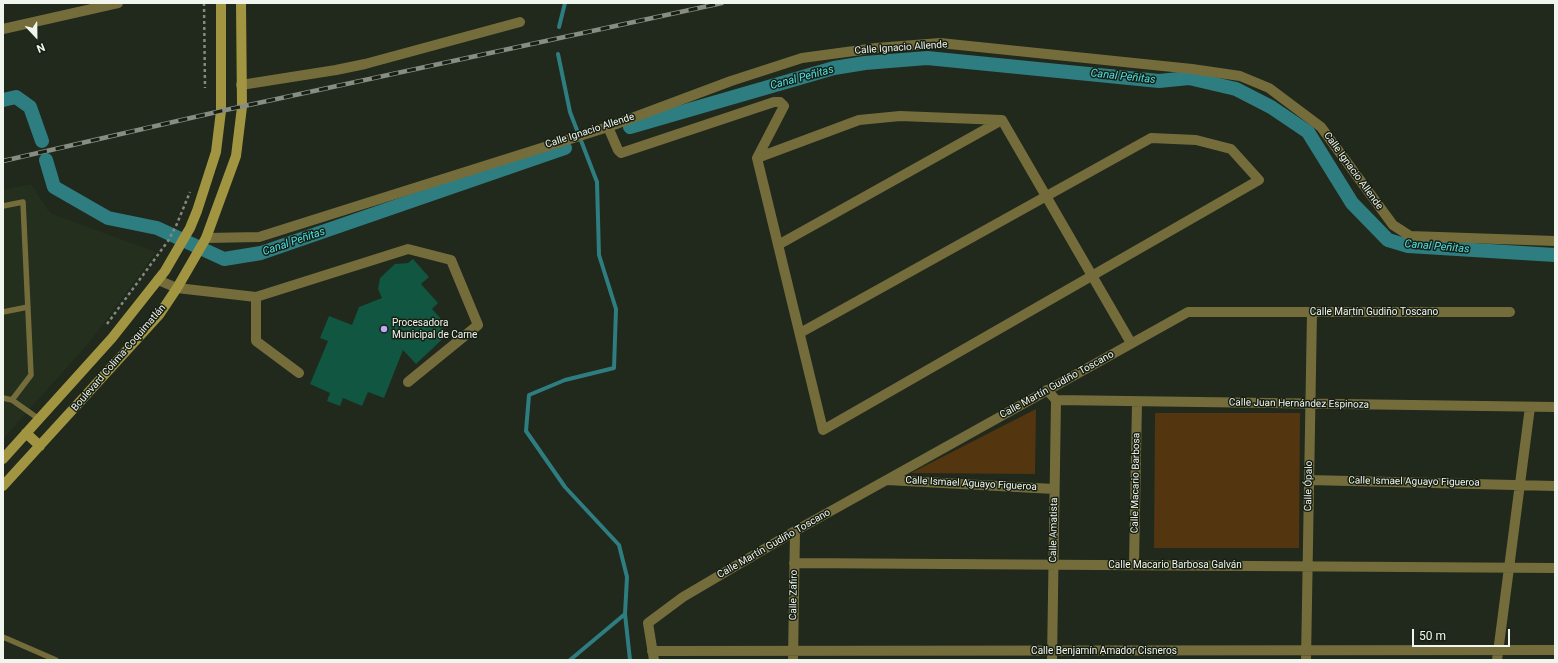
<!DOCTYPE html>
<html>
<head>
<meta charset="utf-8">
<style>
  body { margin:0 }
  #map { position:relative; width:1558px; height:663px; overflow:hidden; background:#21281c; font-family:Roboto,sans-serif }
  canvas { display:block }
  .frame { position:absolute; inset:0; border:4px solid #f0f5ed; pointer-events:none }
  .north { position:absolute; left:16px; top:16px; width:40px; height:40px; -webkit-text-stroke:3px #171f13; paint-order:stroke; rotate:158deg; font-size:11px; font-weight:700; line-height:16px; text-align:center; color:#f0f5ed }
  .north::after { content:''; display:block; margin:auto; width:14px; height:18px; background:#f0f5ed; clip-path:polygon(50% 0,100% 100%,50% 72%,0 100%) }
  .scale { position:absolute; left:1412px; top:629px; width:98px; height:18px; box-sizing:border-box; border:2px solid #f0f5ed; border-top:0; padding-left:5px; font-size:12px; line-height:14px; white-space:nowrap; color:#f0f5ed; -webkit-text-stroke:3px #171f13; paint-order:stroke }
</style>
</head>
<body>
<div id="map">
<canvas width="1558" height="663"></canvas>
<div class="frame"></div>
<div class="north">N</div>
<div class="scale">50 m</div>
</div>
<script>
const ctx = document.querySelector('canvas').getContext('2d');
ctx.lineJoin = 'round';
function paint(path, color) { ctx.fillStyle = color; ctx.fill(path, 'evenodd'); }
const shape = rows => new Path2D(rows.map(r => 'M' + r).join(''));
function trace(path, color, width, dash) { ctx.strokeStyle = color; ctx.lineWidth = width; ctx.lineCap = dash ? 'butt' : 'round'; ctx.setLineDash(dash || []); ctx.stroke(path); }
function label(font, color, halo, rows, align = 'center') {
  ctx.font = font + ' Roboto,sans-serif'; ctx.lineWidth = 3; ctx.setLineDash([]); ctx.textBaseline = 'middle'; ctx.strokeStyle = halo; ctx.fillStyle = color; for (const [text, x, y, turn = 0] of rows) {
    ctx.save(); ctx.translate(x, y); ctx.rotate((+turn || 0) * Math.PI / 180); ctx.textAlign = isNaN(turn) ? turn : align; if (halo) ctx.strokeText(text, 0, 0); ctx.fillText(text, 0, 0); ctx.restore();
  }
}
paint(shape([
  [31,184,50,213,156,252,89,343,3,439,3,190]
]), '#242f1d');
paint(shape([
  [1036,409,1035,474,911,473],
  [1155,413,1300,413,1299,548,1154,548]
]), '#533510');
trace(shape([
  [559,27,565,3],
  [558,54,570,112,597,182,599,255,616,309,614,368,565,380,529,395,526,431,565,487,619,545,627,577,625,614,630,660],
  [570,660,625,614]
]), '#2e7d81', 4);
trace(shape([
  [3,100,16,97,30,107,42,141],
  [630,127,834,68,865,63,927,58,1159,81,1189,78,1236,89,1271,107,1308,132,1352,203,1388,240,1408,246,1555,255],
  [46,160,54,187,108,218,157,228,224,259,261,253,565,148]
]), '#2e7d81', 14);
paint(shape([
  [413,259,429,277,421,284,438,303,432,309,444,322,440,325,448,334,416,364,403,350,384,398,368,392,362,406,343,398,340,406,327,401,330,393,310,384,328,341,320,338,329,316,352,325,359,307,382,298,378,289,380,278,395,264,408,263]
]), '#105640');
trace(shape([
  [204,3,205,88],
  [107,324,168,241,176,226,190,192]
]), '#848a80', 2.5, [3, 3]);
trace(shape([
  [3,206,23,202,31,375,12,400],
  [3,312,28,307],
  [3,398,12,400,39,419],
  [3,637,56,660]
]), '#746d3b', 5.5);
trace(shape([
  [3,29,118,3],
  [241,85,336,70,365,64,520,22],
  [1002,120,1131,343],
  [608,127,618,150,621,153,774,102,780,102,784,106,757,158,859,120,900,116,1002,120],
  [757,158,823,430,1259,180,1231,149,1196,140,1151,138,800,333],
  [206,238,259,237,608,127,731,81,802,58,876,48,940,43,1192,69,1240,76,1269,88,1321,127,1393,225,1410,236,1555,241],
  [778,245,1002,120],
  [158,280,177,288,256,297,408,249,451,260,478,325,408,382],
  [256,297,256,341,299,373],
  [1047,390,1056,400,1555,407],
  [887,480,1054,489],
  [1309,480,1555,486],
  [794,563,1555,568],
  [1134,565,1137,402],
  [652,651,1555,650],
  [654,660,648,623,683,597,795,531,1188,312,1510,312],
  [793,660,795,531],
  [1052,660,1056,400],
  [1306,660,1312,312],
  [1497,660,1530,407]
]), '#746d3b', 10);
trace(shape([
  [26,433,40,446],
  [3,459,112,338,165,271,190,228,197,211,216,152,221,111,221,3],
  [3,486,159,315,177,288,206,238,236,156,242,107,241,3]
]), '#a19541', 10);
const rail = shape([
  [3,161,221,111,722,3]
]);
trace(rail, '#878d83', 4.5);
trace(rail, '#171f13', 3, [9]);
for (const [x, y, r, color] of [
  [384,329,4,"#bfa8f4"]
]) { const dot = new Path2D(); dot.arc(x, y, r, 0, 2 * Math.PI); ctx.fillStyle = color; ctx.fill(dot); trace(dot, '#171f13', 1.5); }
label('10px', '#f0f5ed', '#171f13', [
  ["Calle Ignacio Allende",901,48,-4],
  ["Calle Ignacio Allende",590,131,-18],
  ["Calle Ignacio Allende",1353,171,54],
  ["Calle Martín Gudiño Toscano",1374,312],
  ["Boulevard Colima-Coquimatlán",119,358,-49],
  ["Calle Martín Gudiño Toscano",1057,385,-29],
  ["Calle Juan Hernández Espinoza",1299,404,1],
  ["Calle Ismael Aguayo Figueroa",1414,482,1],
  ["Calle Macario Barbosa",1136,483,-89],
  ["Calle Ismael Aguayo Figueroa",971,484,3],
  ["Calle Ópalo",1309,486,-89],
  ["Calle Amatista",1054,530,-89],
  ["Calle Martín Gudiño Toscano",774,544,-30],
  ["Calle Macario Barbosa Galván",1175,565],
  ["Calle Zafiro",794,595,-89],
  ["Calle Benjamín Amador Cisneros",1104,651]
]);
label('10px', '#f0f5ed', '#171f13', [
  ["Procesadora",392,323],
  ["Municipal de Carne",392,335]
], 'left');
label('italic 11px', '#4be3eb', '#171f13', [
  ["Canal Peñitas",1123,77,6],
  ["Canal Peñitas",802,78,-15],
  ["Canal Peñitas",294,242,-19],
  ["Canal Peñitas",1437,247,5]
]);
</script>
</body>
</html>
